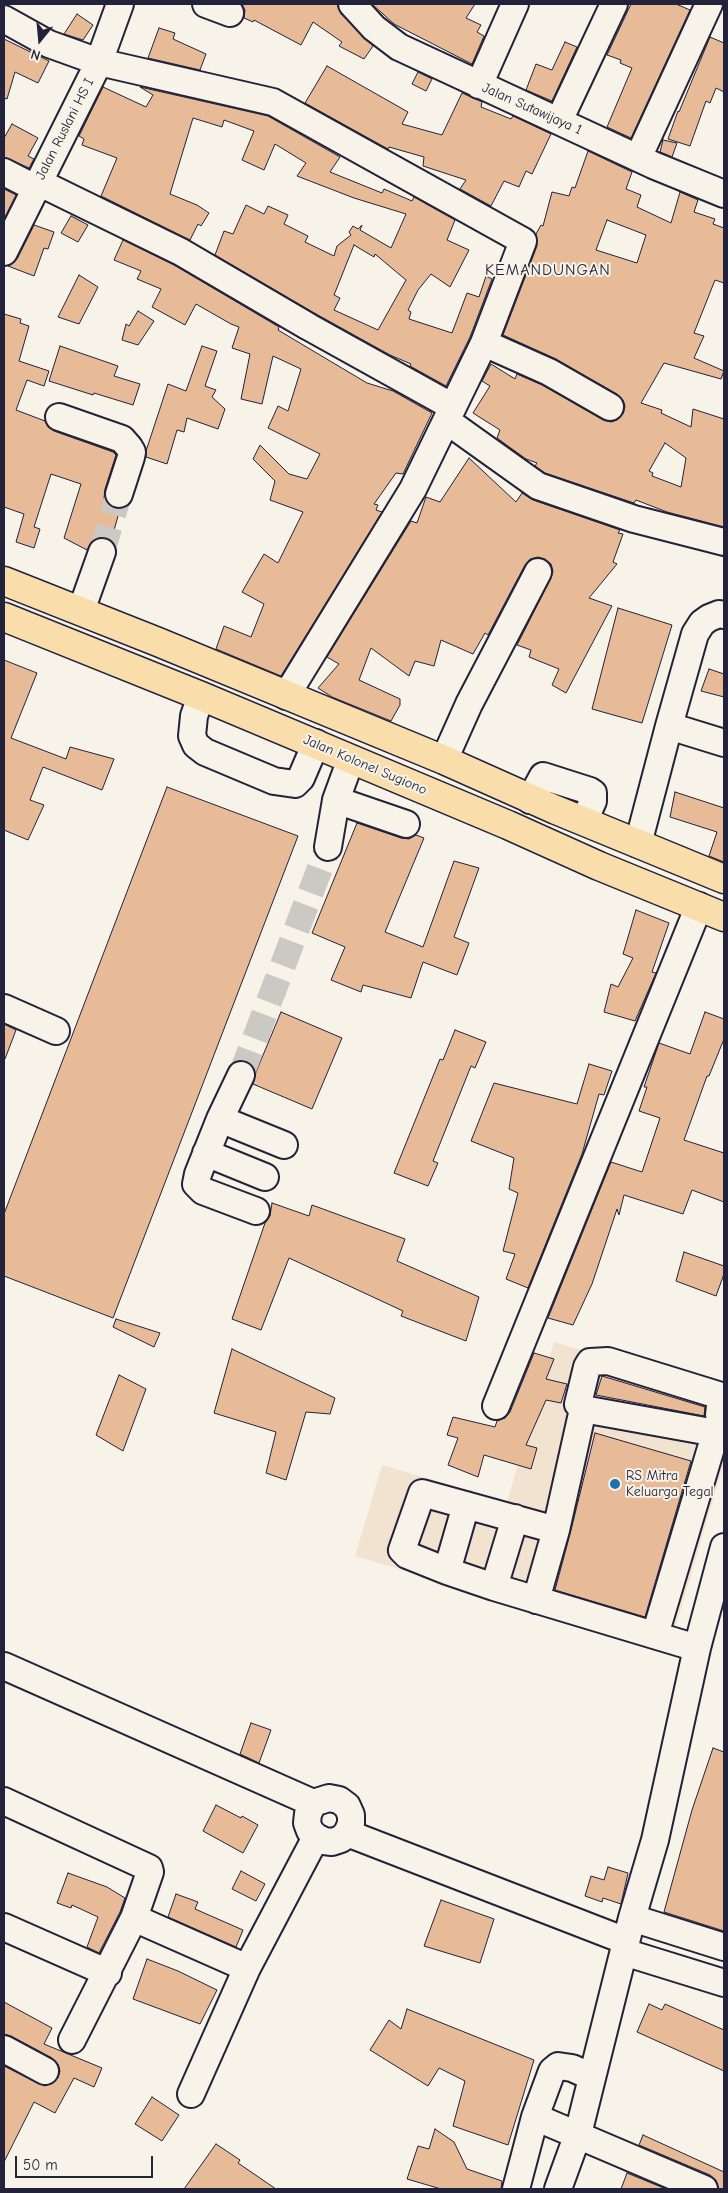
<!DOCTYPE html>
<html>
<head>
<meta charset="utf-8">
<style>
  body { margin:0 }
  #map { position:relative; width:728px; height:2193px; overflow:hidden; background:#f7f3e8; font-family:"Comic Neue",sans-serif }
  canvas { display:block }
  .frame { position:absolute; inset:0; border:5px solid #22223b; pointer-events:none }
  .north { position:absolute; left:15px; top:15px; width:50px; height:50px; -webkit-text-stroke:4px #f7f3e8; paint-order:stroke; rotate:197deg; font-size:14px; font-weight:700; line-height:20px; text-align:center; color:#22223b }
  .north::after { content:''; display:block; margin:auto; width:18px; height:22px; background:#22223b; clip-path:polygon(50% 0,100% 100%,50% 72%,0 100%) }
  .scale { position:absolute; left:15px; top:2156px; width:138px; height:22px; box-sizing:border-box; border:2px solid #22223b; border-top:0; padding-left:6px; font-size:15px; line-height:18px; white-space:nowrap; color:#22223b; -webkit-text-stroke:4px #f7f3e8; paint-order:stroke }
</style>
</head>
<body>
<div id="map">
<canvas width="728" height="2193"></canvas>
<div class="frame"></div>
<div class="north">N</div>
<div class="scale">50 m</div>
</div>
<script>
const ctx = document.querySelector('canvas').getContext('2d');
ctx.lineJoin = 'round';
function paint(path, color) { ctx.fillStyle = color; ctx.fill(path, 'evenodd'); }
const shape = rows => new Path2D(rows.map(r => 'M' + r).join(''));
function trace(path, color, width, dash) { ctx.strokeStyle = color; ctx.lineWidth = width; ctx.lineCap = dash ? 'butt' : 'round'; ctx.setLineDash(dash || []); ctx.stroke(path); }
function label(font, color, halo, rows, align = 'center') {
  ctx.font = font + ' "Comic Neue",sans-serif'; ctx.lineWidth = 4; ctx.setLineDash([]); ctx.textBaseline = 'middle'; ctx.strokeStyle = halo; ctx.fillStyle = color; for (const [text, x, y, turn = 0] of rows) {
    ctx.save(); ctx.translate(x, y); ctx.rotate((+turn || 0) * Math.PI / 180); ctx.textAlign = isNaN(turn) ? turn : align; if (halo) ctx.strokeText(text, 0, 0); ctx.fillText(text, 0, 0); ctx.restore();
  }
}
paint(shape([
  [554,1342,724,1392,724,1463,669,1649,355,1556,382,1465,507,1502]
]), '#f2e2d0');
const building = shape([
  [242,4,337,4,341,14,373,46,364,59,339,46,342,42,313,22,301,45,254,20,253,22,244,18,245,10,242,4],
  [372,4,475,4,466,18,481,25,477,32,484,36,472,64,394,24,372,4],
  [631,4,676,4,690,10,631,138,607,127,632,68,620,63,621,60,607,55,631,4],
  [77,14,93,25,83,40,64,34,77,14],
  [159,28,175,33,173,39,206,54,200,70,148,58,159,28],
  [710,37,724,43,724,92,716,88,710,103,706,101,690,146,668,139,678,111,679,112,710,37],
  [4,39,49,61,38,83,15,72,7,99,4,98,4,39],
  [565,42,577,47,552,101,526,90,536,64,552,70,565,42],
  [327,66,408,112,402,124,442,135,462,93,482,102,481,107,511,119,513,116,551,134,532,174,526,171,519,187,504,181,491,206,460,189,466,180,423,166,424,157,389,147,388,149,305,103,327,66],
  [418,72,432,79,426,91,412,84,418,72],
  [103,87,146,107,153,95,140,87,268,116,340,157,330,172,382,193,384,189,412,201,414,197,455,220,447,240,469,250,450,287,431,274,418,290,408,310,411,312,409,319,452,333,467,293,479,297,486,276,492,279,470,337,446,386,410,366,411,364,390,355,316,314,215,255,224,231,233,234,246,205,264,214,268,206,288,215,284,224,308,236,305,242,334,256,337,246,351,235,349,232,353,226,358,229,362,225,360,230,391,248,406,214,354,198,297,176,306,163,275,144,264,170,242,160,254,131,224,120,222,127,193,118,170,194,197,205,209,213,201,226,198,224,190,240,101,196,117,158,82,145,84,139,79,136,103,87],
  [354,245,374,257,375,254,406,280,378,330,334,310,340,298,334,295,354,245],
  [12,124,38,138,28,156,34,159,29,168,4,157,4,138,12,124],
  [663,140,677,143,672,157,660,152,663,140],
  [588,151,632,172,626,189,641,195,637,207,671,223,680,192,698,200,694,212,715,219,713,224,724,228,724,283,715,280,694,333,704,336,694,358,724,371,721,379,664,363,641,403,662,410,661,413,691,427,693,409,724,419,724,527,667,512,636,500,634,503,545,473,535,466,537,463,526,459,497,438,500,430,473,413,490,386,482,381,491,364,515,379,517,374,542,385,603,420,611,422,617,420,623,414,625,406,623,400,617,394,556,359,503,335,537,246,536,234,541,225,543,226,552,192,569,196,572,187,575,188,588,151],
  [607,220,646,235,637,263,596,250,607,220],
  [665,443,686,458,681,487,652,476,653,473,649,471,665,443],
  [4,189,16,195,4,219,4,189],
  [71,216,88,225,78,242,61,233,71,216],
  [34,225,54,232,48,249,44,248,34,276,8,266,17,259,34,225],
  [123,240,174,265,279,327,278,330,367,383,393,391,432,413,403,474,396,473,374,504,378,505,376,510,382,512,281,676,216,649,224,626,251,637,264,604,242,592,264,554,278,563,303,512,270,500,275,481,253,459,260,445,289,474,307,479,320,454,268,428,278,406,288,411,301,369,273,356,262,404,241,399,250,354,232,348,239,327,231,324,196,304,185,325,152,307,161,289,137,279,141,271,114,260,123,240],
  [79,275,98,287,79,324,58,317,79,275],
  [138,311,154,321,138,345,122,340,126,324,129,326,138,311],
  [4,314,21,319,20,323,29,326,19,361,49,371,44,386,27,380,16,410,45,421,48,427,54,431,113,452,116,455,105,489,104,498,108,504,114,508,120,509,111,541,107,538,99,537,92,541,87,550,64,538,81,484,51,474,34,527,40,529,34,548,16,542,24,514,4,507,4,314],
  [60,346,118,366,114,376,140,384,133,405,94,393,93,395,49,381,60,346],
  [202,346,217,351,205,386,216,390,212,397,225,409,218,429,187,418,184,432,177,430,167,464,146,457,146,451,168,384,186,391,202,346],
  [469,458,516,502,522,493,533,500,620,530,618,533,623,534,613,562,617,564,589,598,612,606,566,693,552,685,559,669,529,657,531,650,517,645,551,578,553,571,551,564,545,559,538,557,530,559,525,565,488,635,485,633,473,654,441,640,434,666,415,661,409,676,371,648,359,680,400,699,400,705,391,721,332,697,318,688,339,664,327,657,411,521,417,523,426,497,440,502,469,458],
  [618,608,672,625,642,723,592,709,618,608],
  [4,660,37,673,11,738,66,759,70,747,114,759,102,790,43,767,30,800,44,805,28,840,4,830,4,660],
  [709,669,724,674,724,697,701,691,709,669],
  [167,787,298,836,113,1318,4,1276,4,1214,167,787],
  [675,792,724,808,724,862,709,856,717,832,670,817,675,792],
  [357,823,401,838,409,839,416,835,424,838,385,932,423,947,454,861,479,868,454,937,469,943,457,975,423,962,411,998,363,985,361,992,331,980,345,947,312,933,357,823],
  [636,910,669,923,652,972,656,973,635,1021,604,1012,611,984,618,987,633,958,623,954,636,910],
  [281,1012,342,1038,312,1109,253,1084,256,1072,281,1012],
  [705,1012,724,1019,724,1039,709,1076,707,1076,684,1140,724,1153,724,1202,692,1190,683,1214,624,1195,619,1215,617,1209,592,1284,573,1325,548,1318,611,1162,642,1172,660,1118,639,1111,647,1087,644,1087,659,1043,690,1054,705,1012],
  [4,1024,16,1030,5,1059,4,1059,4,1024],
  [455,1030,486,1042,475,1068,471,1066,433,1161,438,1163,428,1186,394,1173,440,1059,443,1060,455,1030],
  [589,1064,612,1071,604,1095,599,1094,582,1154,528,1288,506,1279,515,1254,503,1251,518,1193,509,1189,514,1158,471,1141,494,1083,577,1104,589,1064],
  [272,1203,309,1216,312,1205,405,1239,397,1261,479,1297,466,1341,401,1316,403,1311,289,1258,261,1330,232,1319,265,1223,270,1216,272,1203],
  [684,1252,724,1266,724,1274,716,1296,676,1281,684,1252],
  [116,1319,160,1333,154,1347,113,1327,116,1319],
  [232,1349,335,1398,330,1414,306,1412,286,1480,266,1473,276,1432,214,1413,232,1349],
  [534,1353,554,1359,546,1379,567,1384,561,1403,546,1400,526,1445,537,1448,531,1469,484,1455,478,1477,448,1465,458,1438,447,1435,453,1417,495,1427,497,1421,505,1418,510,1412,534,1353],
  [119,1375,146,1389,123,1451,96,1435,119,1375],
  [602,1376,705,1407,704,1416,596,1395,602,1376],
  [595,1433,691,1461,645,1617,555,1590,570,1534,595,1433],
  [251,1723,271,1730,259,1763,240,1754,251,1723],
  [713,1748,724,1752,724,1931,664,1912,692,1810,713,1748],
  [216,1805,241,1818,242,1816,258,1825,243,1853,203,1831,216,1805],
  [608,1867,628,1873,621,1904,603,1898,602,1902,585,1896,591,1876,604,1880,608,1867],
  [241,1871,265,1884,256,1901,232,1889,241,1871],
  [68,1873,107,1887,125,1898,120,1912,99,1953,87,1947,98,1917,72,1905,71,1908,57,1903,68,1873],
  [176,1894,198,1902,195,1909,243,1930,236,1947,168,1917,176,1894],
  [441,1900,494,1919,480,1963,424,1946,441,1900],
  [147,1959,178,1971,217,1990,200,2024,133,1999,147,1959],
  [4,2002,52,2028,44,2044,102,2068,94,2087,74,2078,55,2113,34,2102,4,2162,4,2066,45,2086,53,2083,58,2078,60,2071,58,2064,52,2058,11,2036,4,2034,4,2002],
  [649,2004,662,2010,665,2004,724,2030,724,2071,637,2032,649,2004],
  [407,2009,534,2060,508,2145,453,2126,465,2081,439,2068,428,2086,370,2050,389,2020,401,2029,407,2009],
  [152,2097,179,2115,162,2141,135,2124,152,2097],
  [435,2129,454,2142,467,2169,502,2181,501,2189,441,2189,407,2179,418,2146,429,2149,435,2129],
  [643,2135,724,2172,724,2189,719,2189,716,2180,710,2175,639,2145,643,2135],
  [216,2144,240,2160,238,2163,276,2189,184,2189,216,2144],
  [627,2173,666,2189,621,2189,627,2173]
]);
paint(building, '#e7bb97');
trace(building, '#22223b', 1);
trace(shape([
  [102,552,119,494],
  [241,1075,328,847]
]), '#ccc9c5', 26, [26, 13]);
const minor = shape([
  [206,4,230,13],
  [352,4,374,28,399,47,653,165,724,194],
  [4,19,49,44,99,62,273,102,523,241,484,343,413,489,286,696],
  [479,85,515,4],
  [565,108,614,4],
  [644,145,709,4],
  [4,172,35,188],
  [38,182,181,252,309,327,453,407],
  [4,252,99,62,120,4],
  [484,343,549,372,610,407],
  [59,417,122,439,129,447,132,452,131,457,119,494],
  [447,421,538,486,634,519,724,542],
  [81,611,102,552],
  [201,696,194,716,192,736,196,745,205,752,274,781,295,784,301,778,316,743],
  [669,726,724,743],
  [444,760,469,704,538,572],
  [336,800,406,824],
  [530,800,543,776,590,791,593,793,593,801,584,821],
  [638,844,669,726,695,634,702,623,709,618,719,614,724,615],
  [328,847,336,800,351,759],
  [4,1008,56,1031],
  [241,1075,220,1119,198,1174,196,1184,203,1191,256,1211],
  [220,1119,284,1145],
  [206,1153,265,1177],
  [496,1406,699,906],
  [583,1409,716,1433],
  [556,1530,422,1493,402,1550,407,1555,447,1571,494,1587,697,1648],
  [447,1571,466,1505],
  [494,1587,515,1518],
  [536,1600,556,1530,583,1409,578,1404,587,1367,590,1362,608,1361,718,1395,721,1397,719,1415,724,1421],
  [655,1635,720,1418],
  [4,1666,313,1803],
  [329,1798,339,1800,347,1806,351,1815,351,1824,347,1833,341,1839,332,1842,324,1841,316,1837,310,1831,307,1823,308,1814,313,1803,329,1798],
  [4,1801,149,1868,150,1872,134,1918,72,2040],
  [347,1833,626,1941],
  [134,1918,247,1968],
  [632,1918,724,1947],
  [4,1927,108,1973],
  [624,1952,724,1983],
  [4,2049,45,2071],
  [191,2094,247,1968,316,1837],
  [535,2117,704,2189],
  [516,2189,535,2117,552,2071,558,2066,572,2068,592,2077],
  [558,2189,578,2134,632,1918,655,1840,697,1648,724,1547]
]);
const highway = shape([
  [4,581,158,642,444,760,556,810,724,879],
  [4,617,201,696,508,825,599,866,724,917]
]);
trace(minor, '#22223b', 30);
trace(highway, '#22223b', 31);
trace(minor, '#f7f3e8', 26);
trace(highway, '#f9deab', 28);
for (const [x, y, r, color] of [
  [615,1484,6,"#1f6fb2"]
]) { const dot = new Path2D(); dot.arc(x, y, r, 0, 2 * Math.PI); ctx.fillStyle = color; ctx.fill(dot); trace(dot, '#f7f3e8', 2); }
label('14px', '#22223b', '#f7f3e8', [
  ["Jalan Sutawijaya 1",532,109,24],
  ["Jalan Ruslani HS I",65,129,-63],
  ["Jalan Kolonel Sugiono",365,765,23]
]);
label('14px', '#22223b', '#f7f3e8', [
  ["RS Mitra",626,1476],
  ["Keluarga Tegal",626,1492]
], 'left');
ctx.letterSpacing = '1px';
label('16px', '#22223b', '#f7f3e8', [
  ["KEMANDUNGAN",548,270]
]);
ctx.letterSpacing = '0px';
</script>
</body>
</html>
